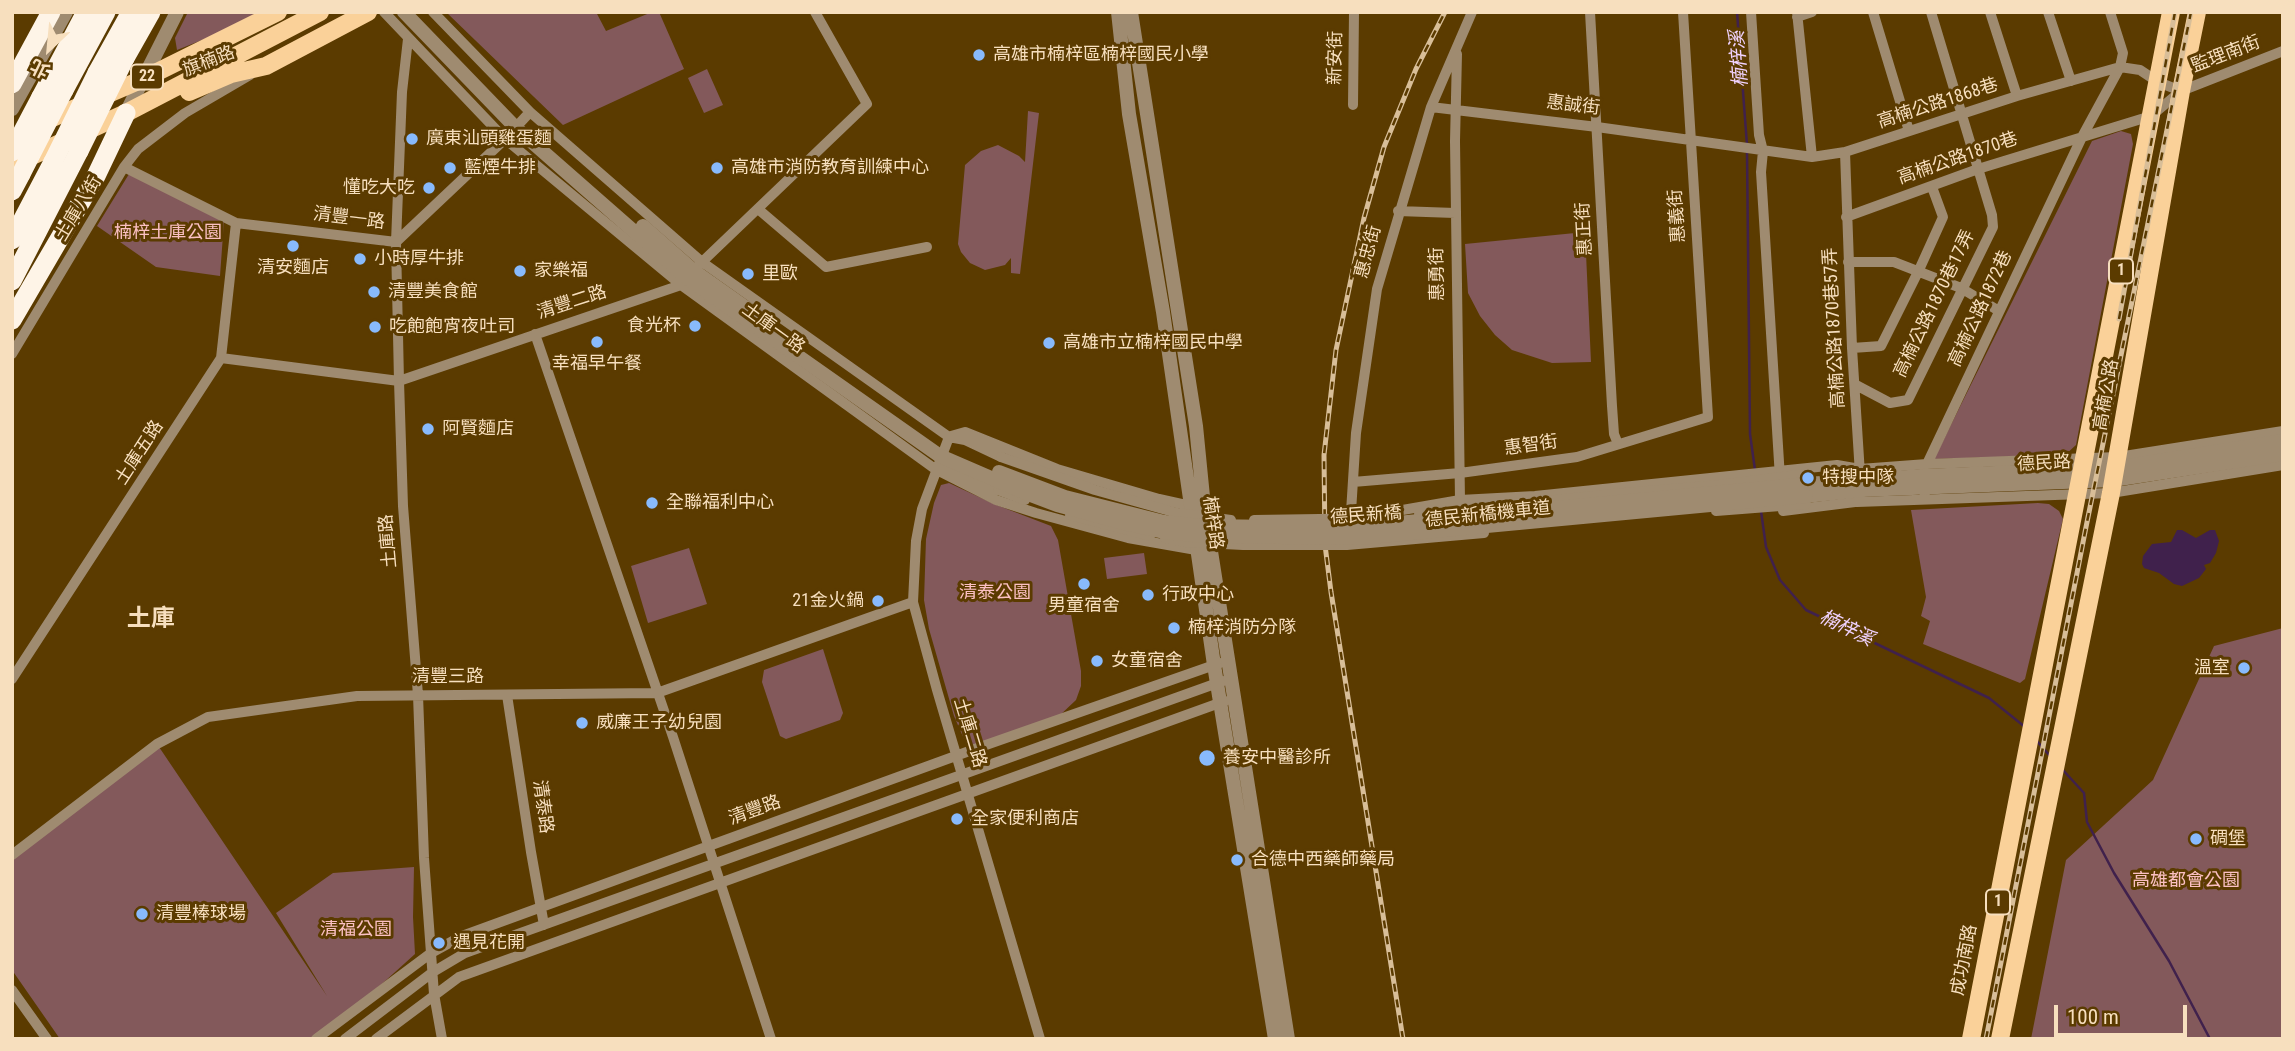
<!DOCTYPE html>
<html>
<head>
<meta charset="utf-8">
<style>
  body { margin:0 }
  #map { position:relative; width:2295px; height:1051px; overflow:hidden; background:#5b3b00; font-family:"Roboto Condensed","Noto Sans TC",sans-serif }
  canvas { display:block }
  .frame { position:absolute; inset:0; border:14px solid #f7dfbe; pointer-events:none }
  .north { position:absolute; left:14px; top:14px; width:70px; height:70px; -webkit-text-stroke:5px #5b3b00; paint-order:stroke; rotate:206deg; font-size:19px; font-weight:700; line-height:28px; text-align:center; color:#f7dfbe }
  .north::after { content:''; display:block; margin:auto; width:24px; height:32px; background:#f7dfbe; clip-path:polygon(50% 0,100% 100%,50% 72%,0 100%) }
  .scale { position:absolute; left:2054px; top:1005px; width:133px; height:32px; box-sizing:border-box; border:4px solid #f7dfbe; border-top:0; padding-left:9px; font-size:21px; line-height:24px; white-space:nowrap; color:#f7dfbe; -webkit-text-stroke:5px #5b3b00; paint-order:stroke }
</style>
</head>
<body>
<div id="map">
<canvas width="2295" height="1051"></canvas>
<div class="frame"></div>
<div class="north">北</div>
<div class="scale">100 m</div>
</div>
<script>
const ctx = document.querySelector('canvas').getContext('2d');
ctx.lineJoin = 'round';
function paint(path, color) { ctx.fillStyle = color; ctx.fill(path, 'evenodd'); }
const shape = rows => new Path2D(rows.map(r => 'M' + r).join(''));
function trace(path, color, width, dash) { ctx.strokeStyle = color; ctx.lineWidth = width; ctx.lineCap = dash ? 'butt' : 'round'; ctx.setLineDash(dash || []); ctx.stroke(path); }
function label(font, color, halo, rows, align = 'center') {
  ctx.font = font + ' "Roboto Condensed","Noto Sans TC",sans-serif'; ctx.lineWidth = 6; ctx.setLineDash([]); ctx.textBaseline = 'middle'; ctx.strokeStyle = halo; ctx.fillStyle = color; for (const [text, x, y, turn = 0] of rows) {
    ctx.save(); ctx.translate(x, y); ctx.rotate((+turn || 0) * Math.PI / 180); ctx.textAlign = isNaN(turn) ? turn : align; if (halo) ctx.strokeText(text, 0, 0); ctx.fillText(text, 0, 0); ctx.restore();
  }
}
paint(shape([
  [188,12,252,12,255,19,177,50,175,38],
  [446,12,596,12,606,31,652,12,659,12,684,69,563,125],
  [707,69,723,105,704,113,688,78],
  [1028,111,1039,113,1020,274,1011,273,1011,258,1005,265,985,270,970,263,961,252,958,244,965,165,981,151,998,145,1019,156,1025,162],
  [2121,131,2131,134,2133,144,2076,445,2065,455,1934,459,2092,141],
  [129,174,224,221,220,276,156,267,97,226],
  [1585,232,1591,362,1552,363,1512,350,1495,335,1480,316,1468,293,1465,244],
  [949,483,994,504,1051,526,1058,540,1081,671,1081,686,1076,700,1058,717,974,746,964,739,954,716,929,629,924,600,926,539,934,503,941,485],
  [2038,503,2049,504,2059,511,2063,519,2025,679,2020,683,1923,644,1930,621,1921,616,1926,597,1911,510],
  [689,548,707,604,648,623,631,566],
  [1144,553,1147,574,1107,579,1104,558],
  [2283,628,2283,1039,2031,1039,2066,860,2153,780,2214,646],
  [823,649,843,713,840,720,786,739,780,736,762,682,764,670],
  [157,744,327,996,276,913,333,873,414,867,413,917,415,954,342,1020,315,1039,60,1039,12,970,12,858]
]), '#83595b');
paint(shape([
  [2177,530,2182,530,2196,538,2210,530,2215,530,2219,541,2216,553,2210,563,2204,565,2206,569,2199,578,2182,586,2174,584,2159,573,2144,568,2142,564,2143,556,2152,544,2171,542]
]), '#40214c');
trace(shape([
  [1737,12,1747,145],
  [1747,152,1750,434,1755,470],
  [1761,511,1766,547,1780,580,1806,610,1989,698,2025,727],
  [2036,740,2050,756],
  [2062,769,2084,793,2087,822,2114,873,2169,961,2210,1039]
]), '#40214c', 2.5);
trace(shape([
  [384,12,505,139,681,285,935,469,996,500,1036,513,1128,538,1202,551],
  [433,12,530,112,702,262,949,437,965,440,1001,457],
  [1472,12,1431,107,1377,289,1356,433,1351,512,1391,512,1460,500,1535,496,1837,465,1860,469,1927,464,2118,457,2283,431],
  [1590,12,1612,406,1614,434,1618,444],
  [1751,12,1759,135,1763,151,1761,172,1780,478],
  [1797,12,1812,157],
  [1873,12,1909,131],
  [1990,12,2017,96],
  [2048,12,2071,81],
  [1797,17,1812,12],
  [408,39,402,92,396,242,399,381,403,506,418,695,424,858,434,994,442,1039],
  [1457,54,1455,141,1460,500],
  [1353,105,1354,12],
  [1431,107,1597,127,1812,157,1845,152,2017,96,2120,67,2140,70,2158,82,2181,91],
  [1845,152,1852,348,1860,474],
  [124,167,236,223,396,242,505,139,530,112],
  [758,209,826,267,927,247],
  [1398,211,1455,213],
  [1846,217,1978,169,2151,116,2181,91,2283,51],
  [1848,262,1894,262,1961,288,1999,311],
  [535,334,673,737,771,1039],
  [1852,348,1881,346,1919,270,1943,217,1932,187],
  [12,354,124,167,138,149,185,113,250,75],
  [221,358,399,381,681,285,702,262,867,104,815,12],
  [1856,385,1890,403,1908,400,1993,227,1992,215,1931,12],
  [951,436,965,432,1057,469,1159,499,1195,507],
  [949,437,922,509,916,541,913,602,937,690,1040,1039],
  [935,469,943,466,956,470,998,490],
  [1353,482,1460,473,1577,457,1708,417,1683,12],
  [1782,497,1783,511,1863,501],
  [1925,499,1923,476,1927,464,2082,137,2120,67,2123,53,2110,12],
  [1857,502,2111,493,2283,465],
  [12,679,221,358,236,223],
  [507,695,531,852,544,925],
  [12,855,157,744,208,717,357,696,657,693,913,602],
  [12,990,47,1039],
  [316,1039,431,953,462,936,983,746,1220,663],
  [345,1039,433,972,465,953,1223,681],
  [376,1039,459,977,1225,701]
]), '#9f8b70', 10);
trace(shape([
  [404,12,516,128,687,278,940,456],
  [1118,12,1129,114,1163,312,1214,665,1275,1039],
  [1131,12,1196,426,1204,507,1288,1039],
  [12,109,66,12],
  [126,113,177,12],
  [643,226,694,271,762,319],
  [1807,484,1923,476,2115,468,2283,441],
  [1806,496,1862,490,2113,480,2283,454]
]), '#9f8b70', 14);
trace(shape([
  [189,92,231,74,266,66,368,12],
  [43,122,143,79,278,12],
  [12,165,126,113,320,12],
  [1971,1039,2171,12],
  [2000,1039,2111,493,2181,91,2197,12]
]), '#fad199', 18);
trace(shape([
  [125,58,151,12],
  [97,73,131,12],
  [12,84,51,12],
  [64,90,106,12],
  [41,97,86,12],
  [12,191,21,174],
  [12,240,53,162],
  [12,281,79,151],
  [12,320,96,176,126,113]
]), '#fef4e7', 19);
const rail = shape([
  [2119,319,2175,12],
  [1403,1039,1331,592,1325,545,1324,455,1336,350,1364,218,1384,147,1416,69,1445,12],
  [1986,1039,2086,527,2191,12]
]);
trace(rail, '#d8be98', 5);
trace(rail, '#5b3b00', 2.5, [8]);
trace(shape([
  [1001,457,1095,490,1177,513,1231,520],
  [998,490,1025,500],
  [1716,511,1806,504],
  [1419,514,1613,494,1719,485,1806,474],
  [1070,515,1150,536],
  [1254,520,1385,518],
  [1165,538,1185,542,1243,545,1347,545,1484,533]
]), '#9f8b70', 10);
trace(shape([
  [940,456,1028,494,1057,505,1127,524,1164,532,1203,536,1359,538,1806,496],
  [999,472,1065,497,1164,522,1202,526,1279,527,1366,526,1807,484]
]), '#9f8b70', 14);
trace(shape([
  [79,151,125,58],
  [12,152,41,97],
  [53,162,97,73],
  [21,174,64,90]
]), '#fef4e7', 19);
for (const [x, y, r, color] of [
  [979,55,7,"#88bafc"],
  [412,139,7,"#88bafc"],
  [450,168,7,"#88bafc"],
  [717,168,7,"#88bafc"],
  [429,188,7,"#88bafc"],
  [293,246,7,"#88bafc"],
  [360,259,7,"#88bafc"],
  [520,271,7,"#88bafc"],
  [748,274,7,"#88bafc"],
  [374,292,7,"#88bafc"],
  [695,326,7,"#88bafc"],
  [375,327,7,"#88bafc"],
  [597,342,7,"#88bafc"],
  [1049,343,7,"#88bafc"],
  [428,429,7,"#88bafc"],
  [1808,478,7,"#88bafc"],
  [652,503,7,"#88bafc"],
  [1084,584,7,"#88bafc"],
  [1148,595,7,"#88bafc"],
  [878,601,7,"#88bafc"],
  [1174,628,7,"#88bafc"],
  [1097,661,7,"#88bafc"],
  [2244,668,7,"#88bafc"],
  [582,723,7,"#88bafc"],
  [1207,758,9,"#88bafc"],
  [957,819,7,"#88bafc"],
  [2196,839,7,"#88bafc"],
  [1237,860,7,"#88bafc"],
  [142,914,7,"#88bafc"],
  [439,943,7,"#88bafc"]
]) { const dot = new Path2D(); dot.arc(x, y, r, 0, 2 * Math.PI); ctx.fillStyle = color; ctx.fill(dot); trace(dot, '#5b3b00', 2.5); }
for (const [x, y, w] of [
  [147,77,32],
  [2121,271,24],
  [1998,902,24]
]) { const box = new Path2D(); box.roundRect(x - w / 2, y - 12.5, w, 25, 5); ctx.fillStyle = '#5b3b00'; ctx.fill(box); trace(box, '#f7dfbe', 2); }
label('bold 16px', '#f7dfbe', null, [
  ["22",147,77],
  ["1",2121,271],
  ["1",1998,902]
]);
label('18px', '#f7dfbe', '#5b3b00', [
  ["高雄市楠梓區楠梓國民小學",993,55],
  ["廣東汕頭雞蛋麵",426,139],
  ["藍煙牛排",464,168],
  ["高雄市消防教育訓練中心",731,168],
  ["懂吃大吃",415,188,"right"],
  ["小時厚牛排",374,259],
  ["清安麵店",293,268,"center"],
  ["家樂福",534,271],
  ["里歐",762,274],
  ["清豐美食館",388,292],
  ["食光杯",681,326,"right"],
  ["吃飽飽宵夜吐司",389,327],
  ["高雄市立楠梓國民中學",1063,343],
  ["幸福早午餐",597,364,"center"],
  ["阿賢麵店",442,429],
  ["特搜中隊",1822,478],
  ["全聯福利中心",666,503],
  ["行政中心",1162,595],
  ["21金火鍋",864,601,"right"],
  ["男童宿舍",1084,606,"center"],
  ["楠梓消防分隊",1188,628],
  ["女童宿舍",1111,661],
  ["溫室",2230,668,"right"],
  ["威廉王子幼兒園",596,723],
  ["養安中醫診所",1223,758],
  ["全家便利商店",971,819],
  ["碉堡",2210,839],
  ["合德中西藥師藥局",1251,860],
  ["清豐棒球場",156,914],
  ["遇見花開",453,943]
], 'left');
label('18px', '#f7dfbe', '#5b3b00', [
  ["監理南街",2226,55,-21],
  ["新安街",1336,58,-89],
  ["旗楠路",209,62,-21],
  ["高楠公路1868巷",1938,104,-18],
  ["惠誠街",1573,106,7],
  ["高楠公路1870巷",1958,159,-19],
  ["土庫八街",79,209,-59],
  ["惠義街",1678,216,-94],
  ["清豐一路",349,219,7],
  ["惠正街",1585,229,-93],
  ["惠忠街",1369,252,-75],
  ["惠勇街",1438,274,-91],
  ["清豐二路",572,303,-18],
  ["高楠公路1870巷17弄",1935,304,-64],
  ["高楠公路1872巷",1981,309,-65],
  ["高楠公路1870巷57弄",1835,328,-93],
  ["土庫一路",773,329,36],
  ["高楠公路",2107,395,-80],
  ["惠智街",1531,446,-8],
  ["土庫五路",140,453,-57],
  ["德民路",2044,464,-3],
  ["德民新橋機車道",1488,515,-6],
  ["德民新橋",1366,516,-4],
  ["楠梓路",1212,523,82],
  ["土庫路",389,541,-95],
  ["清豐三路",448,677],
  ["土庫二路",969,733,73],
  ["清泰路",542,807,82],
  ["清豐路",755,811,-20],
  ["成功南路",1965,960,-79]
]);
label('18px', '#fbc0c3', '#5b3b00', [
  ["楠梓土庫公園",168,233],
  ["清泰公園",995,593],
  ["高雄都會公園",2186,881],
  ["清福公園",356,930]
]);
label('italic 19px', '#f1d3ff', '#5b3b00', [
  ["楠梓溪",1740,59,-94],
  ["楠梓溪",1846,629,26]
]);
label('bold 24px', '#f7dfbe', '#5b3b00', [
  ["土庫",151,620]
]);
</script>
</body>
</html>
